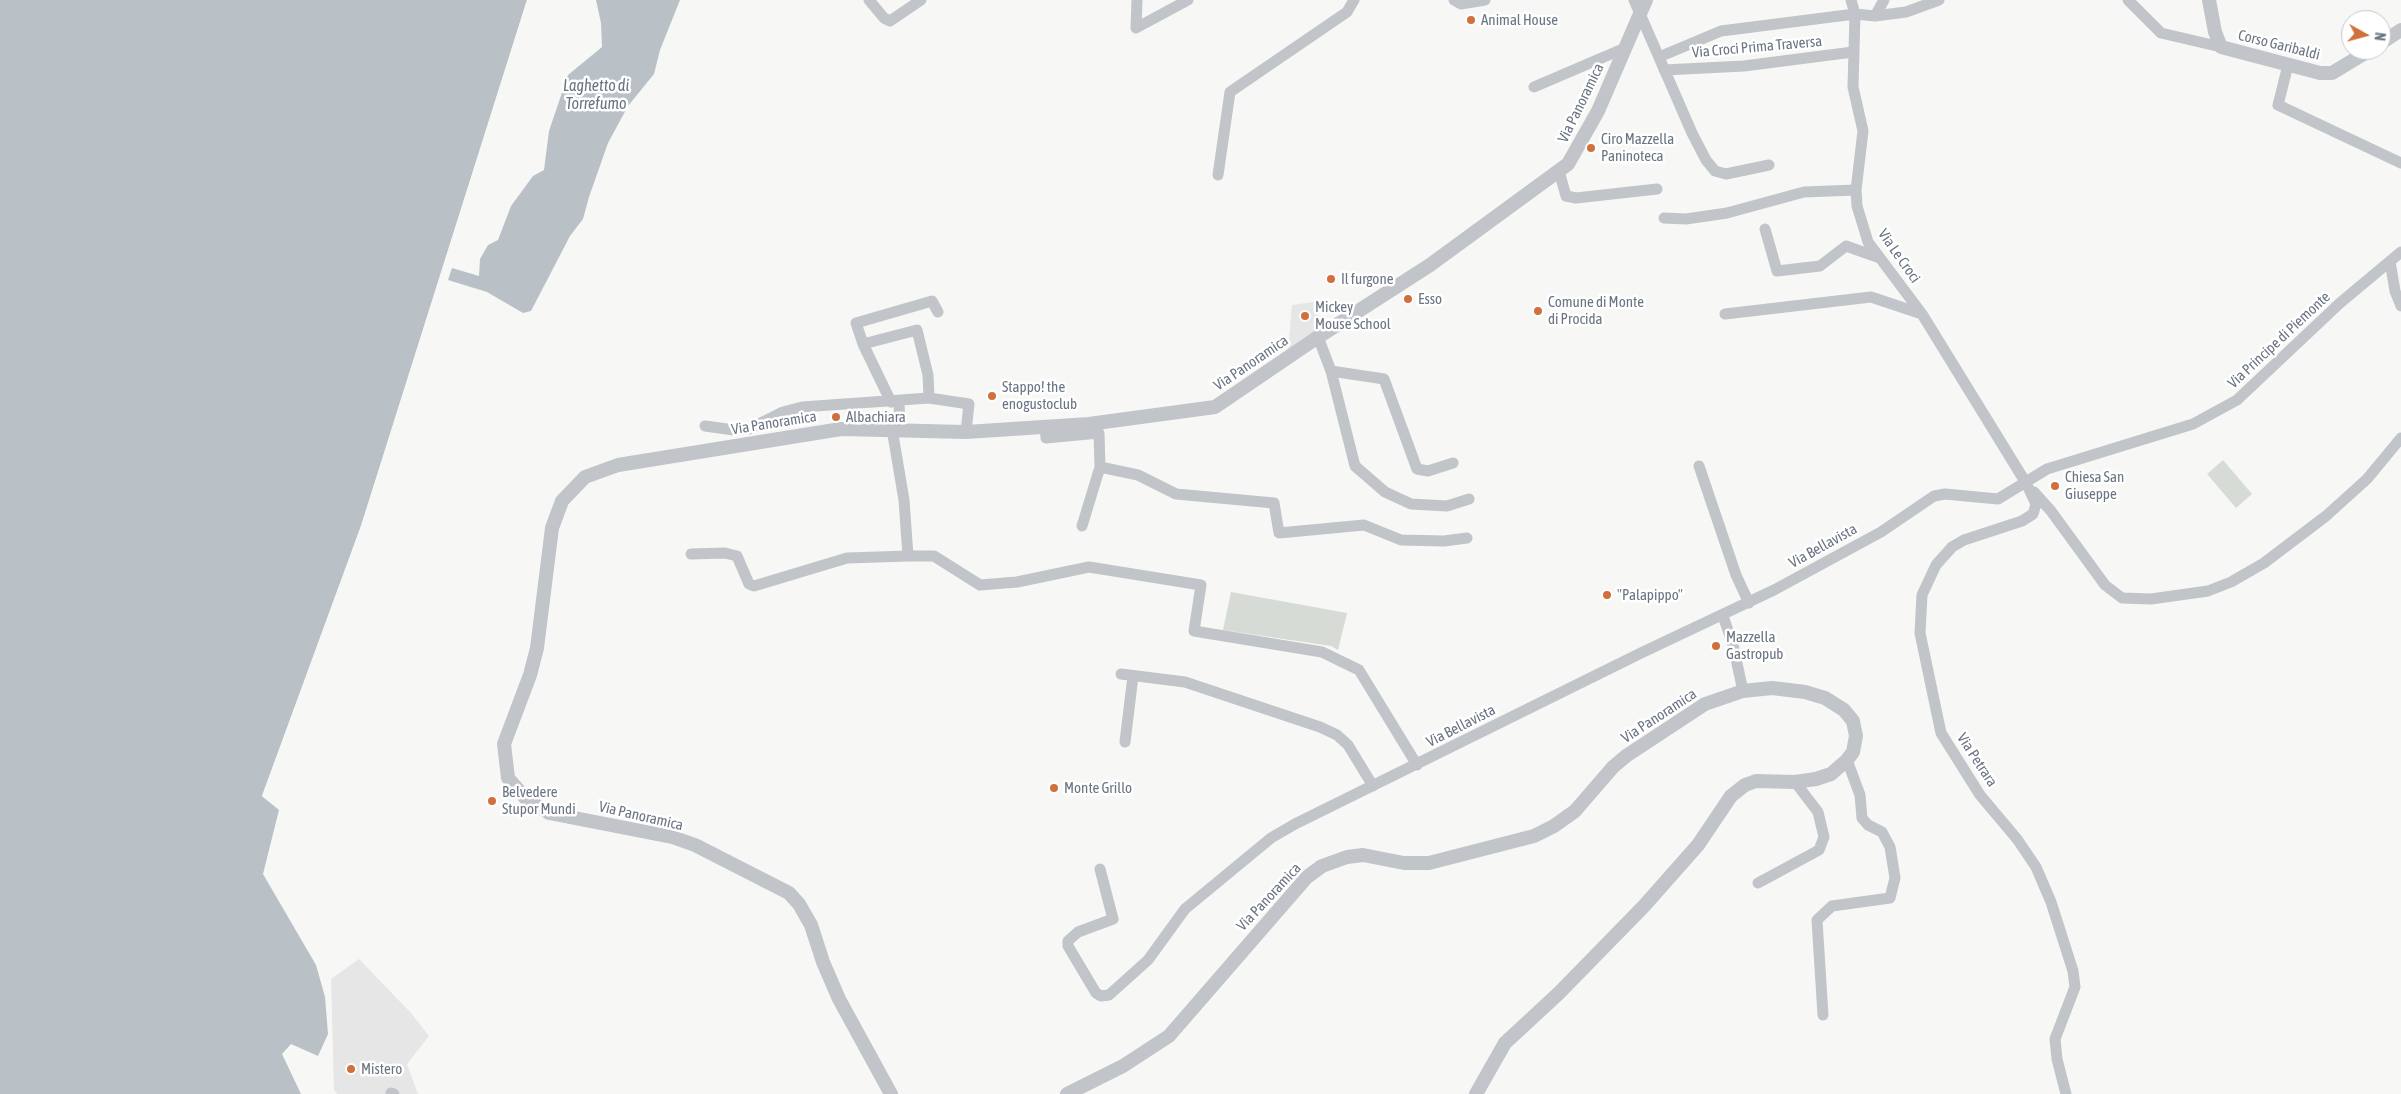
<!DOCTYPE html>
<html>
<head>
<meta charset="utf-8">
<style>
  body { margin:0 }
  #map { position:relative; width:2401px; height:1094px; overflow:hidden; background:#f7f7f5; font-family:"Asap Condensed",sans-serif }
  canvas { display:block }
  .north { position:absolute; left:2341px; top:10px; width:50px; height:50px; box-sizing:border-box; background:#fff; border:1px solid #c3c8cd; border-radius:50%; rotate:97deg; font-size:14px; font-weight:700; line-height:20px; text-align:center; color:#6a7583 }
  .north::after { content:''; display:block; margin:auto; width:18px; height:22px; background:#d0703c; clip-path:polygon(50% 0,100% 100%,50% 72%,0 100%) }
</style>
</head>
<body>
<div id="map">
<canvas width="2401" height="1094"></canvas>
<div class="north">N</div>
</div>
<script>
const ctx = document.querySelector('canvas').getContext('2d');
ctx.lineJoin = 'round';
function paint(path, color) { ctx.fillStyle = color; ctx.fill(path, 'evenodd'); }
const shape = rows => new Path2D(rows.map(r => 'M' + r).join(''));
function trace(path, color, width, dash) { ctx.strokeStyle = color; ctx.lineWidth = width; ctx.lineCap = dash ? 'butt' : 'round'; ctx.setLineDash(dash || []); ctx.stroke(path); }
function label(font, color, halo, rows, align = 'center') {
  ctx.font = font + ' "Asap Condensed",sans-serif'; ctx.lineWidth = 5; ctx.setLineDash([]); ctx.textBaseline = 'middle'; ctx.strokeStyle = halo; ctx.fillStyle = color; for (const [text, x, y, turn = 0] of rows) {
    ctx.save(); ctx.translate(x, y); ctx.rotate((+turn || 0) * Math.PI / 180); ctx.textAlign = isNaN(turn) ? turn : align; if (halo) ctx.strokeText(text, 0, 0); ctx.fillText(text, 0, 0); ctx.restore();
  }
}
paint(shape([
  [1314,302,1323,327,1288,352,1292,305],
  [359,959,411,1013,429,1036,407,1064,418,1094,337,1094,334,1090,331,979]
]), '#e5e6e5');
paint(shape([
  [2223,460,2252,494,2236,508,2207,474],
  [1231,592,1347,613,1338,650,1331,646,1223,630]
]), '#d6dcd5');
paint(shape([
  [0,0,527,0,361,526,262,796,279,810,263,874,316,965,325,997,328,1034,318,1056,291,1044,282,1054,301,1094,0,1094],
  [596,0,680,0,660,50,654,74,628,106,608,143,589,197,583,219,570,236,531,311,523,313,487,292,448,280,452,268,479,276,480,259,488,245,498,240,511,206,533,176,544,170,549,131,568,75,602,47,601,23]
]), '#b9c1c7');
paint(shape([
  [527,0,529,1,363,527,265,795,272,801,272,804,262,796,361,526]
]), '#f7f7f5');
trace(shape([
  [869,0,884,18,890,21,921,0],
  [1454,0,1461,4,1485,0],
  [1634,0,1692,133,1706,160,1715,171,1726,174,1769,165],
  [1851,0,1855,14,1853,87,1863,131,1856,190,1857,206,1868,242,1922,314,2026,483,2036,504,2033,514,2022,521,1964,540,1952,547,1936,565,1922,595,1920,633,1941,733,1980,795,2017,839,2036,867,2051,902,2073,971,2075,987,2055,1039,2057,1059,2066,1094],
  [2128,0,2161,33,2221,47],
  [1875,16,1884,0],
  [1136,28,1188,0],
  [1136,28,1137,0],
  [1659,57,1721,31,1855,14,1875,16,1906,12,1939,0],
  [2288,65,2278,105,2401,163],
  [1664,70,1744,66,1853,52],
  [1534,87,1625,48],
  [1559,171,1566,196,1576,198,1657,189],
  [1218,175,1230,92,1347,12,1354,0],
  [1664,218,1686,219,1727,213,1804,192,1856,190],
  [1765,229,1777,271,1820,266,1846,246,1880,258],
  [2390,261,2395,291,2401,306],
  [1725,314,1871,297,1922,314],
  [1318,337,1331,371,1355,466,1385,492,1411,504,1447,506,1469,499],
  [863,344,917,330,928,375,929,398],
  [1331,371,1384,379,1417,469,1428,471,1453,463],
  [899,401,900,429],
  [891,402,863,344,856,323,932,301,938,312],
  [705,426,734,430,749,429,783,412,802,407,929,398,969,404,966,432],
  [1045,426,1046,438,1099,433,1100,467,1138,475,1176,494,1274,503,1279,533,1364,525,1401,540,1444,541,1467,538],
  [892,429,904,500,908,556],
  [1699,466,1736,575,1749,603],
  [2034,492,2051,511,2105,585,2122,598,2151,599,2208,591,2231,582,2264,563,2326,516,2367,479,2401,438],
  [1082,526,1100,467],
  [691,554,725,553,737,556,749,584,754,586,847,558,908,556,934,556,980,585,1017,582,1089,567,1201,585,1194,631,1322,652,1359,670,1417,765],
  [1723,616,1733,645,1743,691],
  [1121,674,1185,682,1320,727,1337,735,1348,745,1373,786],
  [1125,742,1133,676],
  [1100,869,1113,919,1078,932,1068,941,1068,946,1096,993,1101,996,1109,995,1148,960,1185,909,1271,838,1295,824,1641,653,1774,590,1881,532,1934,496,1945,494,1998,499,2047,469,2193,424,2237,400,2340,303,2401,252],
  [1758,883,1819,850,1824,837,1818,812,1795,782],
  [1823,1015,1817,920,1832,906,1890,898,1895,878,1890,847,1882,832,1868,825,1862,818,1860,795,1847,760],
  [391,1093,394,1094]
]), '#c1c4c8', 11);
trace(shape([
  [2209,0,2215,32,2221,47,2320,73,2332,73,2370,50],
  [2381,43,2401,30],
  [891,1094,839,999,823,962,811,925,799,904,789,893,695,845,672,837,549,813,527,800,508,778,504,744,530,675,537,648,552,528,562,501,585,477,618,465,841,429,966,432,1089,424,1215,407,1318,337,1430,265,1568,164,1598,111,1646,0],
  [1067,1094,1123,1066,1169,1036,1307,877,1322,866,1347,857,1363,855,1404,863,1429,863,1534,836,1554,826,1575,811,1613,767,1626,756,1705,704,1743,691,1772,688,1805,692,1825,698,1844,710,1853,721,1856,736,1853,752,1847,760,1831,774,1816,779,1795,782,1756,781,1745,785,1731,796,1698,845,1644,906,1559,993,1505,1043,1476,1094]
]), '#c1c4c8', 14);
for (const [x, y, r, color] of [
  [1471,20,5,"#d0703c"],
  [1591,148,5,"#d0703c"],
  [1331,279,5,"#d0703c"],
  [1408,299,5,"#d0703c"],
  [1538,311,5,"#d0703c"],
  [1305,316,5,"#d0703c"],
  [992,396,5,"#d0703c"],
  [836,417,5,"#d0703c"],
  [2055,486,5,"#d0703c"],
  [1607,595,5,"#d0703c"],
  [1716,646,5,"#d0703c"],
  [1054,788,5,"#d0703c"],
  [492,801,5,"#d0703c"],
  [351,1069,5,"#d0703c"]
]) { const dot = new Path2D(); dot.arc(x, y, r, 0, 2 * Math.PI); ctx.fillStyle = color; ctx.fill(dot); trace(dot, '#fff', 2); }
label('15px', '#6a7583', '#fff', [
  ["Animal House",1481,20],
  ["Ciro Mazzella",1601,139],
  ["Paninoteca",1601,156],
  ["Il furgone",1341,279],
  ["Esso",1418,299],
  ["Comune di Monte",1548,302],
  ["di Procida",1548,319],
  ["Mickey",1315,307],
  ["Mouse School",1315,324],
  ["Stappo! the",1002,387],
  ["enogustoclub",1002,404],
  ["Albachiara",846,417],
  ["Chiesa San",2065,477],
  ["Giuseppe",2065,494],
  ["\"Palapippo\"",1617,595],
  ["Mazzella",1726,637],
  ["Gastropub",1726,654],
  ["Monte Grillo",1064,788],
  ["Belvedere",502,792],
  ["Stupor Mundi",502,809],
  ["Mistero",361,1069]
], 'left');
label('15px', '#6a7583', '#fff', [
  ["Corso Garibaldi",2279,45,14],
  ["Via Croci Prima Traversa",1757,47,-5],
  ["Via Panoramica",1581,103,-64],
  ["Via Le Croci",1899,256,55],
  ["Via Principe di Piemonte",2279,340,-43],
  ["Via Panoramica",1251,363,-34],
  ["Via Panoramica",774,423,-9],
  ["Via Bellavista",1823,546,-29],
  ["Via Panoramica",1659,716,-33],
  ["Via Bellavista",1461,726,-27],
  ["Via Petrara",1977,760,57],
  ["Via Panoramica",641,816,13],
  ["Via Panoramica",1269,897,-47]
]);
label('italic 16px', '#66757f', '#fff', [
  ["Laghetto di",596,86],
  ["Torrefumo",596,104]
]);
</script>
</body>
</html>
